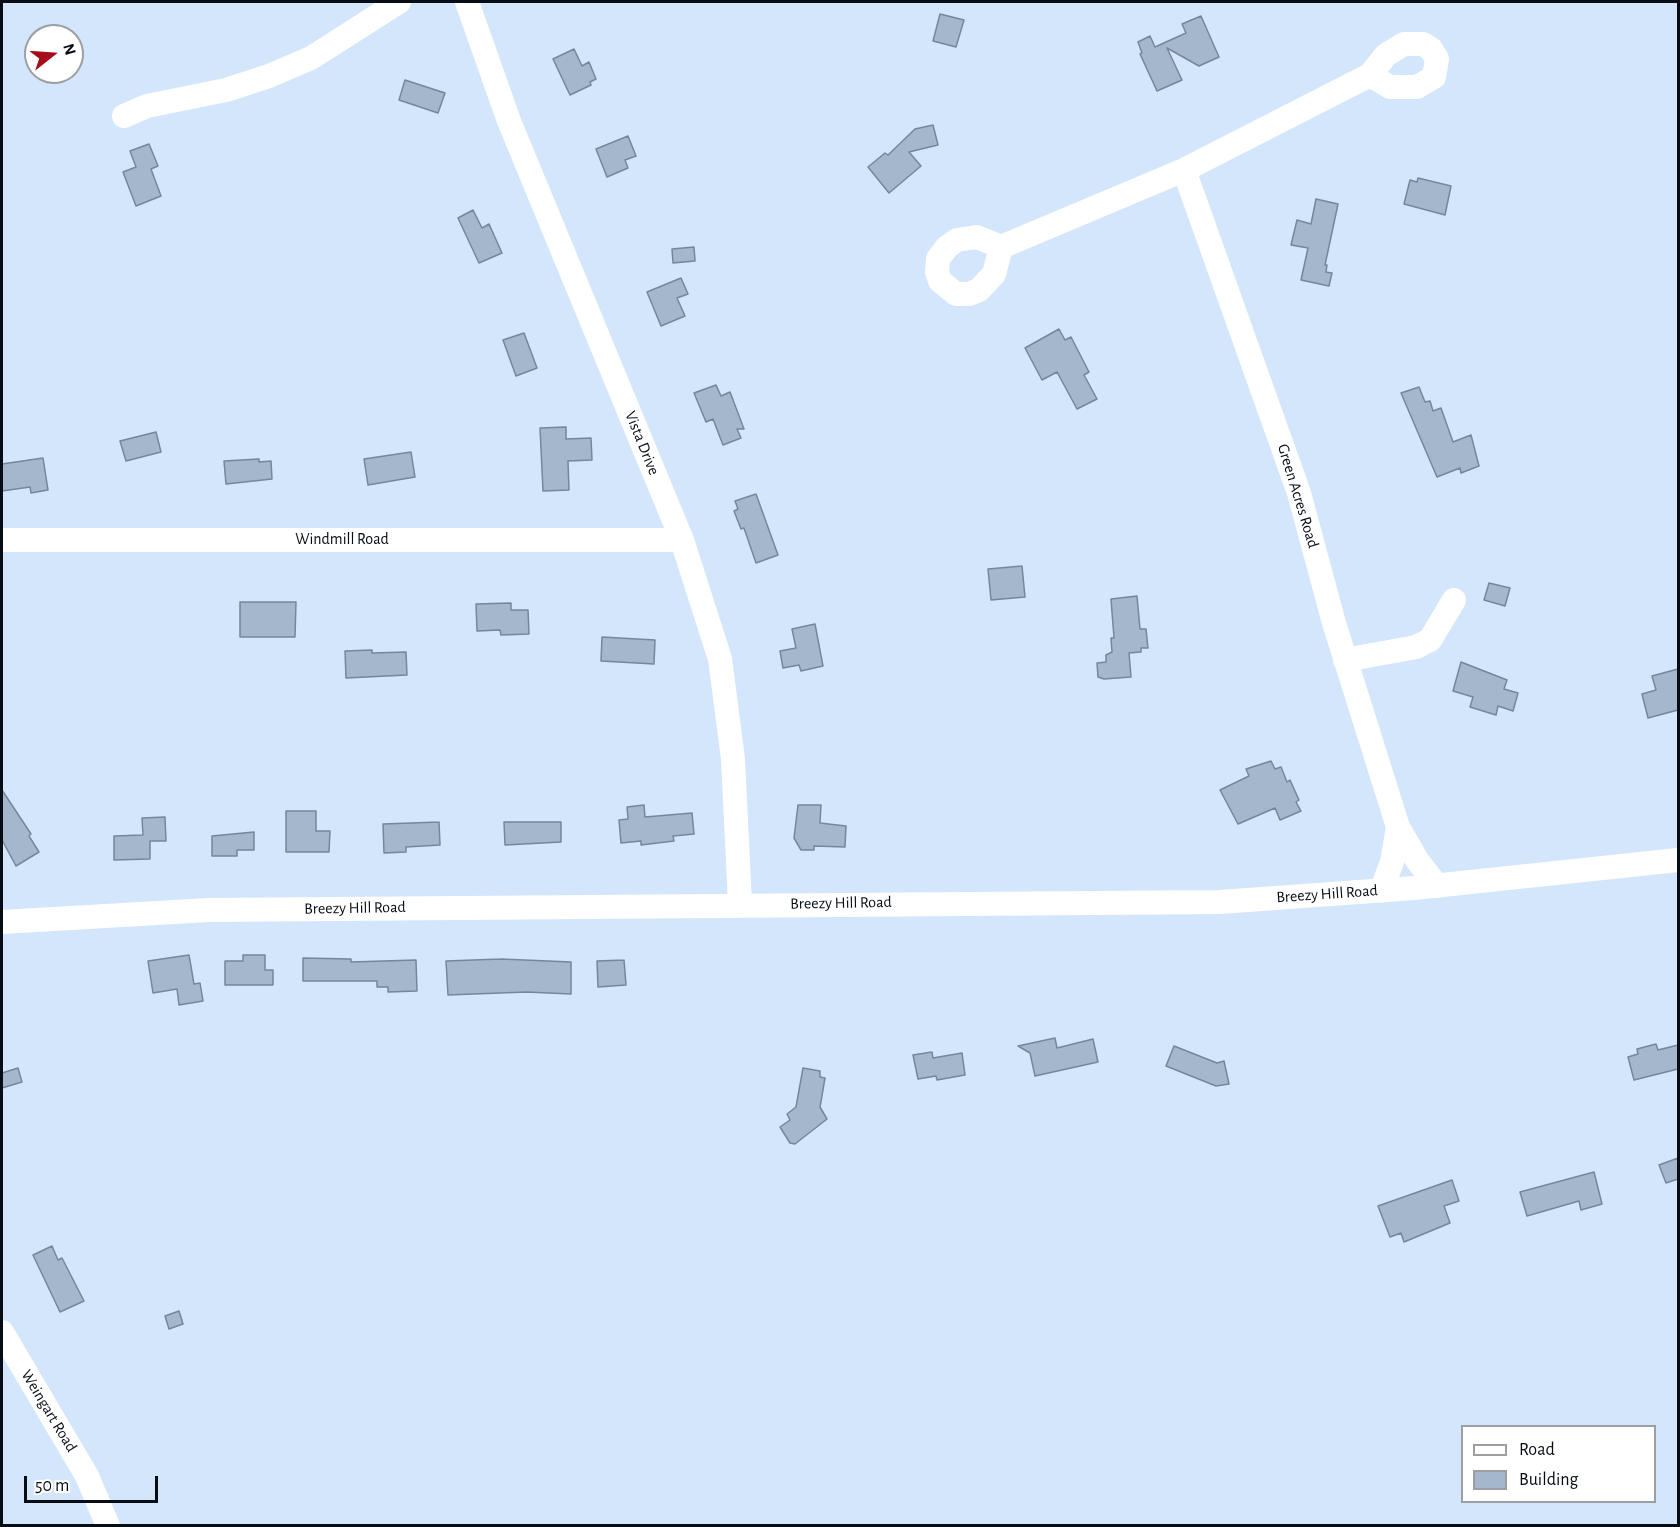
<!DOCTYPE html>
<html>
<head>
<meta charset="utf-8">
<style>
  body { margin:0 }
  #map { position:relative; width:1680px; height:1527px; overflow:hidden; background:#d3e6fc; font-family:"Alegreya Sans",sans-serif }
  canvas { display:block }
  .frame { position:absolute; inset:0; border:3px solid #070d14; pointer-events:none }
  .legend { position:absolute; left:1461px; top:1425px; width:195px; height:78px; box-sizing:border-box; background:#fff; border:2px solid #9c9ea1; margin:0; padding:8px 10px; list-style:none; font-size:18px; color:#070d14 }
  .legend li { display:flex; align-items:center; gap:12px; height:30px }
  .legend b { width:30px; border:2px solid #9c9ea1 }
  .north { position:absolute; left:24px; top:24px; width:60px; height:60px; box-sizing:border-box; background:#fff; border:2px solid #9c9ea1; border-radius:50%; rotate:73deg; font-size:16px; font-weight:700; line-height:24px; text-align:center; color:#070d14 }
  .north::after { content:''; display:block; margin:auto; width:21px; height:27px; background:#a50d1b; clip-path:polygon(50% 0,100% 100%,50% 72%,0 100%) }
  .scale { position:absolute; left:24px; top:1476px; width:134px; height:27px; box-sizing:border-box; border:3px solid #070d14; border-top:0; padding-left:8px; font-size:18px; line-height:21px; white-space:nowrap; color:#070d14; -webkit-text-stroke:4px #fff; paint-order:stroke }
</style>
</head>
<body>
<div id="map">
<canvas width="1680" height="1527"></canvas>
<div class="frame"></div>
<ul class="legend">
<li><b style="height:8px;background:#fff"></b>Road</li>
<li><b style="height:16px;background:#a5b7cc"></b>Building</li>
</ul>
<div class="north">N</div>
<div class="scale">50 m</div>
</div>
<script>
const ctx = document.querySelector('canvas').getContext('2d');
ctx.lineJoin = 'round';
function paint(path, color) { ctx.fillStyle = color; ctx.fill(path, 'evenodd'); }
const shape = rows => new Path2D(rows.map(r => 'M' + r).join(''));
function trace(path, color, width, dash) { ctx.strokeStyle = color; ctx.lineWidth = width; ctx.lineCap = dash ? 'butt' : 'round'; ctx.setLineDash(dash || []); ctx.stroke(path); }
function label(font, color, halo, rows, align = 'center') {
  ctx.font = font + ' "Alegreya Sans",sans-serif'; ctx.lineWidth = 5; ctx.setLineDash([]); ctx.textBaseline = 'middle'; ctx.strokeStyle = halo; ctx.fillStyle = color; for (const [text, x, y, turn = 0] of rows) {
    ctx.save(); ctx.translate(x, y); ctx.rotate((+turn || 0) * Math.PI / 180); ctx.textAlign = isNaN(turn) ? turn : align; if (halo) ctx.strokeText(text, 0, 0); ctx.fillText(text, 0, 0); ctx.restore();
  }
}
const building = shape([
  [940,14,964,20,956,47,933,41,940,14],
  [1201,16,1219,57,1199,66,1167,48,1182,80,1157,91,1140,54,1142,53,1138,42,1150,36,1155,47,1186,33,1182,24,1201,16],
  [574,49,582,66,589,62,596,79,590,82,591,85,570,95,553,59,574,49],
  [405,80,445,93,438,113,399,100,405,80],
  [933,125,938,145,909,152,921,166,889,193,868,167,885,153,888,155,915,129,933,125],
  [628,136,636,156,625,160,628,168,607,177,596,149,628,136],
  [149,144,158,166,151,169,161,196,136,206,123,172,136,167,130,151,149,144],
  [1418,178,1451,186,1445,215,1404,204,1410,180,1417,182,1418,178],
  [1316,199,1338,204,1325,265,1327,265,1326,272,1332,273,1329,286,1301,280,1308,248,1291,245,1297,220,1311,224,1316,199],
  [473,210,482,228,489,224,502,253,479,263,458,218,473,210],
  [694,247,695,261,673,263,672,249,694,247],
  [681,278,688,294,677,298,685,316,661,326,647,292,681,278],
  [1059,329,1065,340,1071,337,1089,372,1084,375,1097,399,1077,409,1057,372,1042,380,1025,348,1059,329],
  [524,333,537,368,516,376,503,340,524,333],
  [716,385,721,396,730,392,744,429,737,429,741,438,723,445,713,419,706,422,694,393,716,385],
  [1419,387,1425,402,1430,401,1433,411,1441,408,1453,442,1471,435,1479,466,1461,473,1460,468,1437,477,1401,393,1419,387],
  [566,427,566,439,591,438,592,460,568,461,569,490,543,491,540,428,566,427],
  [156,432,161,452,126,461,120,441,156,432],
  [411,452,415,477,368,485,364,459,411,452],
  [43,458,48,490,31,493,30,487,2,491,2,464,43,458],
  [259,459,259,462,271,461,272,479,226,484,224,461,259,459],
  [756,494,778,555,756,563,744,528,741,529,734,511,738,509,735,501,756,494],
  [1022,566,1025,597,991,600,988,569,1022,566],
  [1489,583,1510,588,1505,606,1484,600,1489,583],
  [1137,596,1140,629,1146,629,1148,648,1141,648,1141,652,1129,653,1131,677,1104,679,1098,677,1097,663,1106,662,1106,655,1112,652,1111,638,1114,638,1111,599,1137,596],
  [240,602,296,602,295,637,240,637,240,602],
  [511,603,511,610,528,610,529,634,501,635,500,630,477,631,476,604,511,603],
  [815,624,823,666,801,671,799,665,783,668,780,651,796,648,792,629,815,624],
  [602,637,655,640,654,664,601,661,602,637],
  [372,650,372,653,406,652,407,675,346,678,345,651,372,650],
  [1461,662,1507,680,1504,689,1518,693,1513,711,1498,706,1496,715,1470,707,1473,697,1453,691,1461,662],
  [1678,669,1678,710,1648,718,1642,694,1656,690,1652,676,1678,669],
  [1271,761,1275,769,1281,767,1287,782,1290,780,1299,800,1296,802,1301,811,1280,820,1275,808,1238,824,1220,790,1249,776,1246,769,1271,761],
  [2,790,31,834,29,836,39,852,16,866,2,840,2,790],
  [644,805,645,817,692,813,694,834,673,836,674,841,641,845,641,841,621,843,619,820,628,819,627,807,644,805],
  [798,805,821,805,820,823,846,826,845,847,814,846,814,850,801,850,794,838,798,805],
  [286,811,316,811,316,831,330,831,329,852,286,852,286,811],
  [165,817,166,841,150,841,150,859,114,860,114,836,143,835,142,818,165,817],
  [439,822,440,845,406,847,406,852,384,853,383,824,439,822],
  [504,822,561,822,561,842,505,845,504,822],
  [254,832,254,850,237,850,237,856,212,856,212,836,254,832],
  [189,955,194,984,200,983,203,1001,179,1005,177,989,153,993,148,961,189,955],
  [243,955,265,955,265,970,273,970,273,985,225,985,225,961,243,961,243,955],
  [303,958,351,959,351,962,416,960,417,991,388,992,388,987,377,987,377,981,303,981,303,958],
  [501,959,571,962,571,994,526,992,448,995,446,961,501,959],
  [624,960,626,985,598,987,597,961,624,960],
  [1055,1038,1057,1048,1093,1039,1098,1062,1035,1076,1030,1053,1018,1046,1055,1038],
  [1656,1044,1658,1050,1678,1045,1678,1069,1634,1080,1628,1057,1638,1054,1637,1049,1656,1044],
  [1174,1046,1217,1063,1224,1061,1229,1084,1216,1086,1166,1066,1174,1046],
  [932,1052,933,1058,962,1053,965,1075,937,1080,936,1076,918,1079,913,1055,932,1052],
  [18,1068,22,1082,2,1088,2,1073,18,1068],
  [803,1068,820,1071,820,1077,825,1078,820,1107,827,1119,795,1144,790,1143,780,1127,790,1120,787,1114,796,1107,803,1068],
  [1678,1158,1678,1179,1666,1183,1659,1165,1678,1158],
  [1594,1172,1602,1204,1581,1210,1579,1201,1527,1216,1520,1192,1594,1172],
  [1452,1180,1459,1201,1444,1206,1450,1223,1404,1242,1401,1233,1390,1237,1378,1206,1452,1180],
  [52,1246,58,1260,62,1258,84,1301,60,1312,33,1255,52,1246],
  [179,1311,183,1324,169,1329,165,1316,179,1311]
]);
paint(building, '#a5b7cc');
trace(building, '#76879b', 1.5);
trace(shape([
  [467,2,509,121,682,540,720,659,733,759,740,904],
  [124,116,147,106,226,90,269,76,311,58,399,2],
  [1184,170,1299,493,1334,623,1398,827,1417,860,1437,886],
  [1001,247,994,274,979,290,969,294,956,294,940,281,937,272,938,259,947,247,957,240,977,237,1001,247,1184,170,1370,75,1386,55,1404,44,1423,44,1431,49,1437,59,1434,77,1417,87,1390,87,1370,75],
  [2,540,682,540],
  [1345,660,1416,647,1430,640,1454,600],
  [1381,891,1392,862,1398,827],
  [2,922,209,910,1220,902,1414,888,1678,860],
  [2,1332,87,1476,108,1526]
]), '#fff', 24);
label('16px', '#070d14', '#fff', [
  ["Vista Drive",642,443,68],
  ["Green Acres Road",1298,496,73],
  ["Windmill Road",342,539],
  ["Breezy Hill Road",1327,894,-4],
  ["Breezy Hill Road",841,903,-1],
  ["Breezy Hill Road",355,908,-1],
  ["Weingart Road",49,1411,59]
]);
</script>
</body>
</html>
